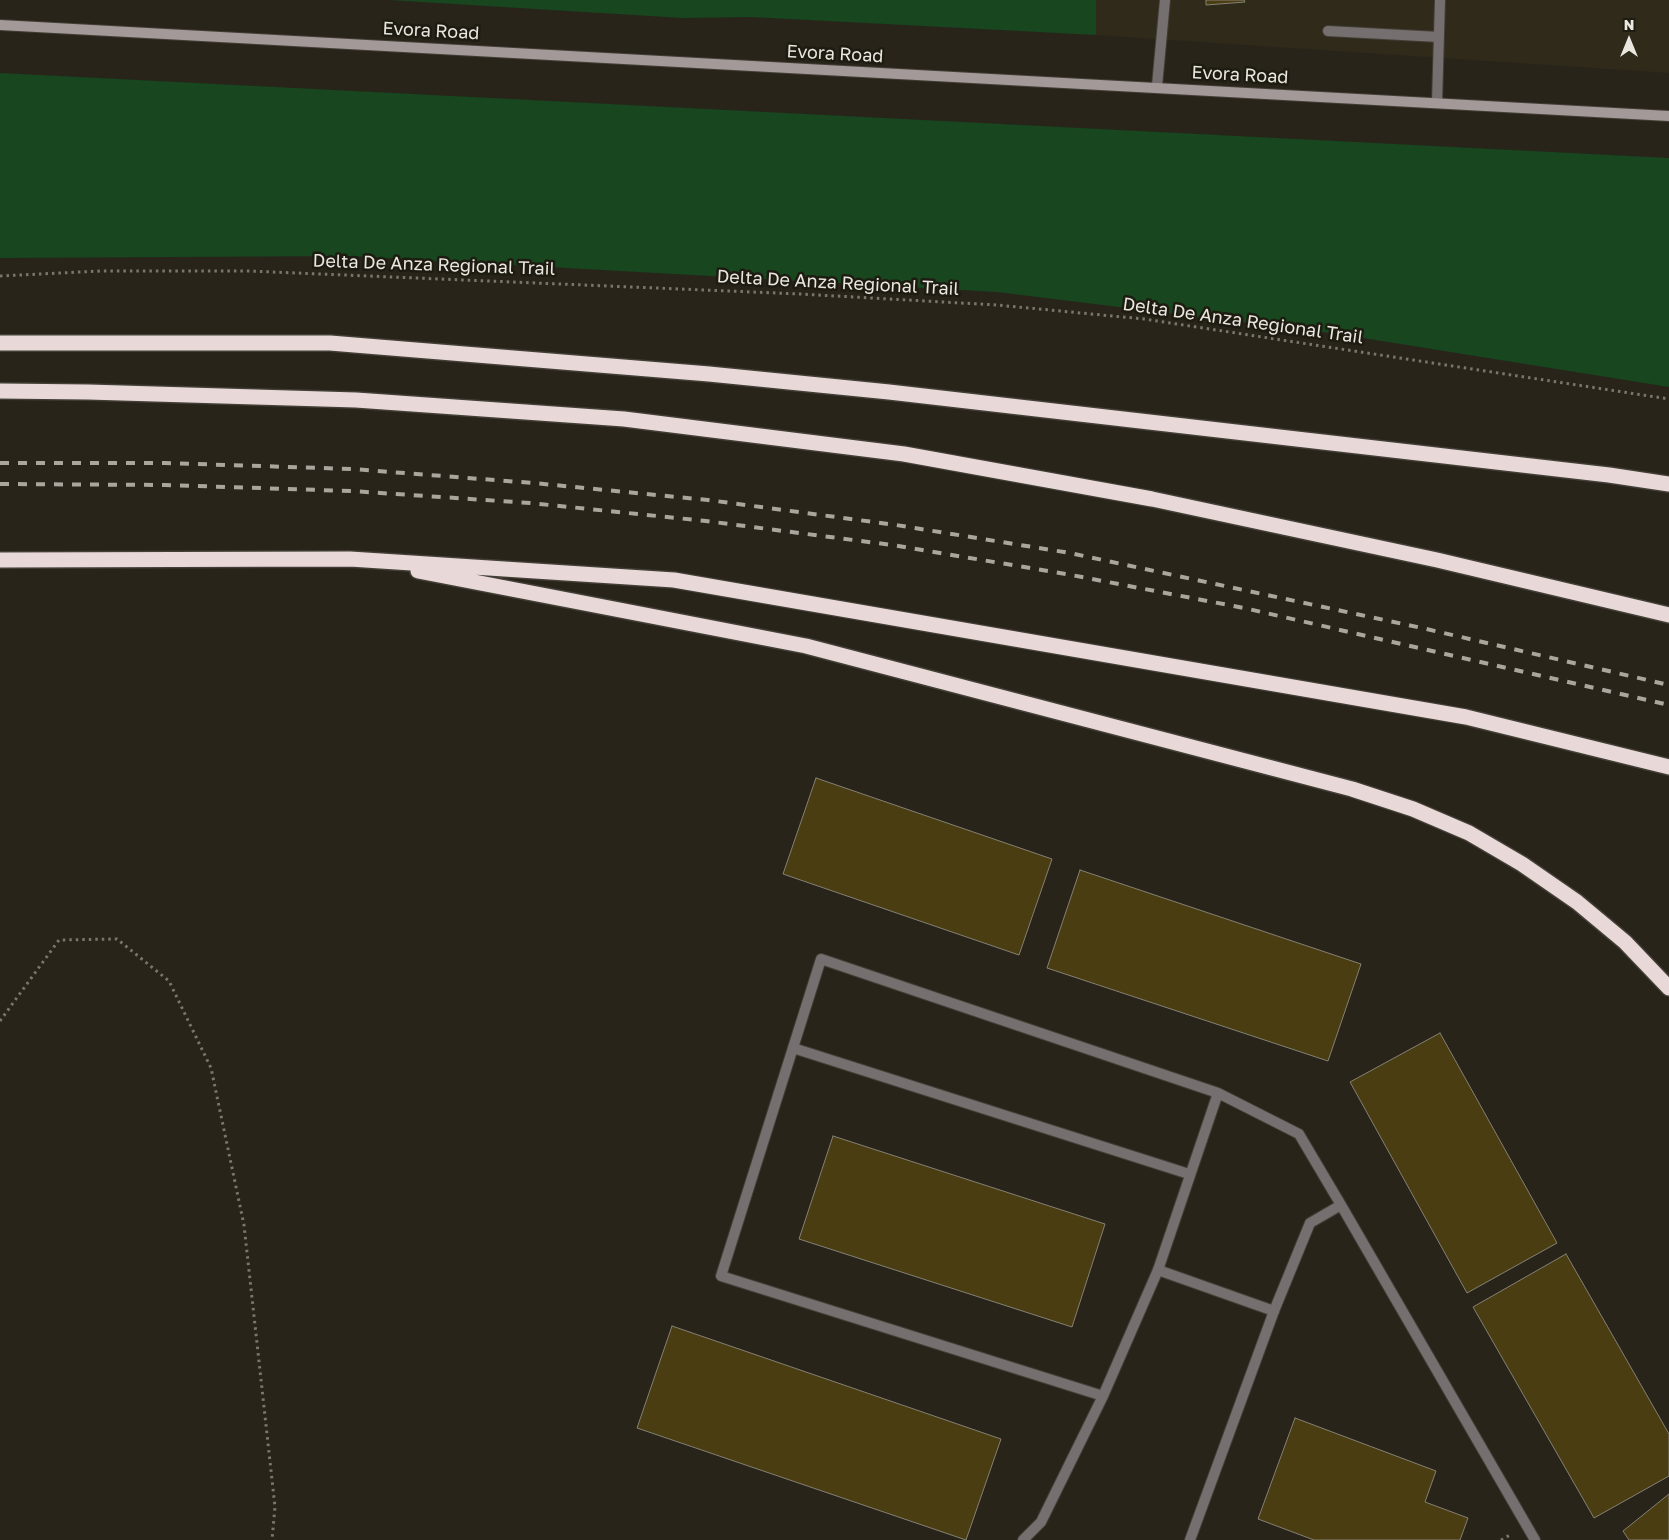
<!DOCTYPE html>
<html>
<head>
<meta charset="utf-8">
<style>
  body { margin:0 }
  #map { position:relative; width:1669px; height:1540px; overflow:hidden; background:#28241a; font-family:"Golos Text",sans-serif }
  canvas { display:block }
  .north { position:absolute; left:1604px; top:15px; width:50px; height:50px; -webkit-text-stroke:4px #1e1b11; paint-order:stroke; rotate:0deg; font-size:14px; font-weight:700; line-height:20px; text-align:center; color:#e9e7e0 }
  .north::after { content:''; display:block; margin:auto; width:18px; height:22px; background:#e9e7e0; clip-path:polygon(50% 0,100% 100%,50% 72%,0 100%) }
</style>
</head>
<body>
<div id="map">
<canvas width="1669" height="1540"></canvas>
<div class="north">N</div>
</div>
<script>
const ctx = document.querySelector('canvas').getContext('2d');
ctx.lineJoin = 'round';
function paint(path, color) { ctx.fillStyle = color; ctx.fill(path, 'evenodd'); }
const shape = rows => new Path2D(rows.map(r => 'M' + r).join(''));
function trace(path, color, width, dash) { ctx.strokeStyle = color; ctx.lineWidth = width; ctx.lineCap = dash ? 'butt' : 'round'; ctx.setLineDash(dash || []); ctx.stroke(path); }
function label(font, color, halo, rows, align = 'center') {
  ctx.font = font + ' "Golos Text",sans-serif'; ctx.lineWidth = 5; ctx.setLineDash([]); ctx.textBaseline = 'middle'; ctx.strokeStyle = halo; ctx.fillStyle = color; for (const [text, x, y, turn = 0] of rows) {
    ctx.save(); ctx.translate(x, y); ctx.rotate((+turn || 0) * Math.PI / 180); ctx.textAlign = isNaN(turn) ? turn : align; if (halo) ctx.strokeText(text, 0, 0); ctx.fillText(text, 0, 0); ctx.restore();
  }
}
paint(shape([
  [1096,0,1669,0,1669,73,1096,35]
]), '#302a1a');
paint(shape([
  [389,0,1096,0,1096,35,751,17,682,18],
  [0,73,1669,158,1669,387,1338,334,997,292,351,256,0,258]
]), '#17461f');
const building = shape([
  [1206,0,1244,0,1245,2,1206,5,1206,0],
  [816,778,1052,859,1019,955,783,874,816,778],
  [1080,870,1361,964,1328,1061,1047,968,1080,870],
  [1440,1033,1557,1243,1467,1293,1350,1082,1440,1033],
  [833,1136,1105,1224,1072,1327,799,1239,833,1136],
  [1566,1254,1669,1434,1669,1476,1594,1518,1473,1307,1566,1254],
  [672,1326,1001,1439,966,1540,637,1428,672,1326],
  [1295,1418,1436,1471,1425,1502,1468,1518,1460,1540,1314,1540,1258,1519,1295,1418],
  [1669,1494,1669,1540,1629,1540,1623,1531,1669,1494]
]);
paint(building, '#4a3d12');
trace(building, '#858175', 1);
const lane = shape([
  [1328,31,1439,37],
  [1157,86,1165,0],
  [1437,103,1440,0],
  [793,1048,1189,1174],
  [1158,1270,1274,1311]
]);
const street = shape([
  [1103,1396,721,1276,821,959,1218,1093,1299,1134,1341,1205],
  [1023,1540,1041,1522,1103,1396,1158,1270,1218,1093],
  [1190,1540,1274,1311,1310,1223,1341,1205,1535,1540]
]);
const secondary = shape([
  [0,25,1669,116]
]);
const highway = shape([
  [0,343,330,343,709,374,889,392,1609,475,1669,484],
  [0,391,88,392,356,400,624,419,904,454,1152,499,1437,560,1669,615],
  [0,560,350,559,674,580,1466,717,1669,767],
  [418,571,806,646,1352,789,1413,809,1469,833,1522,864,1577,902,1625,942,1669,988]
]);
trace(lane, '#433f36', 12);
trace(street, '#433f36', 12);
trace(secondary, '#433f36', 12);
trace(highway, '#433f36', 18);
trace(shape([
  [0,276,100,271,248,271,800,294,997,305,1144,319,1669,399],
  [0,1021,59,940,117,939,169,981,211,1068,244,1225,275,1507,272,1540],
  [1501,1540,1510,1535]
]), '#79766d', 3, [2.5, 4]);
trace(lane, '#756f6f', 10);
trace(street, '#756f6f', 10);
trace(secondary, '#a49999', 10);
trace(highway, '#e8d8d8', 15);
trace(shape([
  [0,463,165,463,352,469,533,483,708,500,896,525,1070,553,1422,628,1669,685],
  [0,484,165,485,351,491,530,503,706,521,892,545,1066,574,1244,608,1669,705]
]), '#a9a69e', 4, [9, 9]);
label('18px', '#e9e7e0', '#1e1b11', [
  ["Evora Road",431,31,3],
  ["Evora Road",835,54,3],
  ["Evora Road",1240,75,3],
  ["Delta De Anza Regional Trail",434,265,2],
  ["Delta De Anza Regional Trail",838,283,3],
  ["Delta De Anza Regional Trail",1243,321,8]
]);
</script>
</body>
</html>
